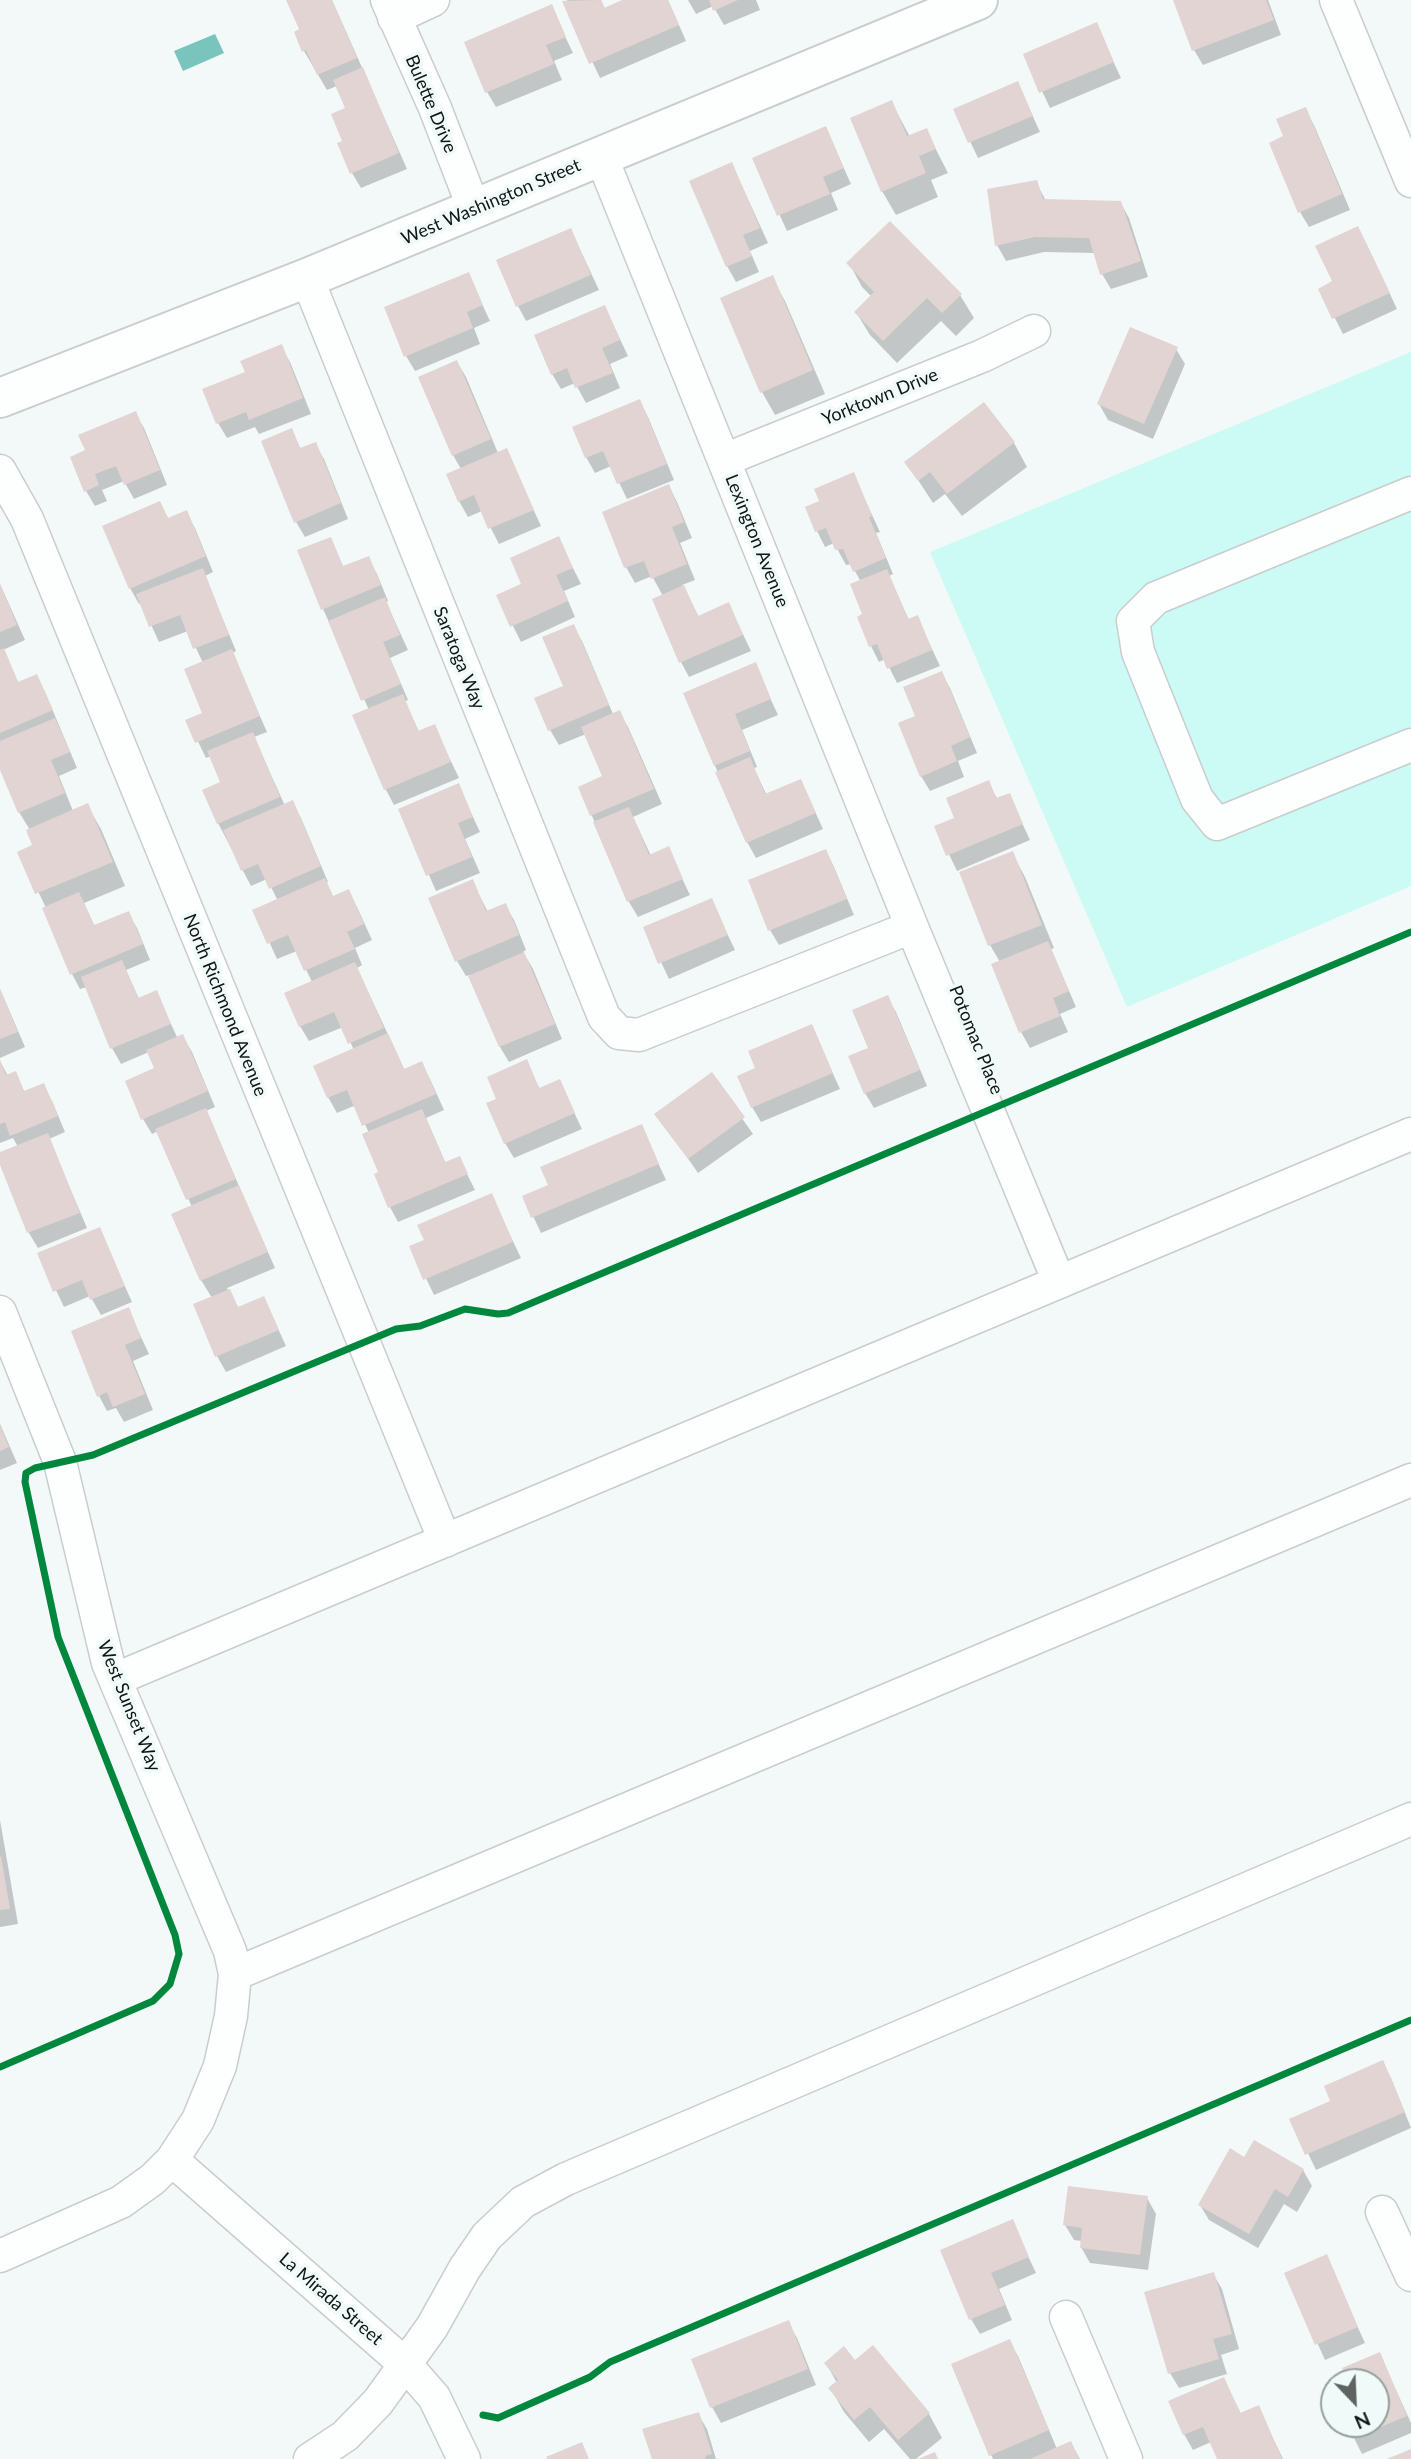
<!DOCTYPE html>
<html>
<head>
<meta charset="utf-8">
<style>
  body { margin:0 }
  #map { position:relative; width:1411px; height:2459px; overflow:hidden; background:#f3f8f8; font-family:Lato,sans-serif }
  canvas { display:block }
  .north { position:absolute; left:1320px; top:2368px; width:70px; height:70px; box-sizing:border-box; background:#f0fbf9; border:2px solid #969f9d; border-radius:50%; rotate:157deg; font-size:19px; font-weight:700; line-height:28px; text-align:center; color:#101413 }
  .north::after { content:''; display:block; margin:auto; width:24px; height:32px; background:#5f6463; clip-path:polygon(50% 0,100% 100%,50% 72%,0 100%) }
</style>
</head>
<body>
<div id="map">
<canvas width="1411" height="2459"></canvas>
<div class="north">N</div>
</div>
<script>
const ctx = document.querySelector('canvas').getContext('2d');
ctx.lineJoin = 'round';
function paint(path, color) { ctx.fillStyle = color; ctx.fill(path, 'evenodd'); }
const shape = rows => new Path2D(rows.map(r => 'M' + r).join(''));
function trace(path, color, width, dash) { ctx.strokeStyle = color; ctx.lineWidth = width; ctx.lineCap = dash ? 'butt' : 'round'; ctx.setLineDash(dash || []); ctx.stroke(path); }
function label(font, color, halo, rows, align = 'center') {
  ctx.font = font + ' Lato,sans-serif'; ctx.lineWidth = 7; ctx.setLineDash([]); ctx.textBaseline = 'middle'; ctx.strokeStyle = halo; ctx.fillStyle = color; for (const [text, x, y, turn = 0] of rows) {
    ctx.save(); ctx.translate(x, y); ctx.rotate((+turn || 0) * Math.PI / 180); ctx.textAlign = isNaN(turn) ? turn : align; if (halo) ctx.strokeText(text, 0, 0); ctx.fillText(text, 0, 0); ctx.restore();
  }
}
paint(shape([
  [1411,352,1411,886,1127,1007,930,552]
]), '#ccfbf5');
paint(shape([
  [215,34,224,53,183,71,174,51]
]), '#79c4bc');
paint(shape([
  [288,0,332,0,407,169,361,188,352,173,345,142,347,109,337,86,327,90,304,51,296,32,301,30],
  [568,0,601,0,605,9,626,0,668,0,686,41,600,78,564,2],
  [688,0,756,0,760,10,724,25,713,6,696,14],
  [1175,0,1268,0,1281,35,1203,65,1194,50],
  [551,7,573,53,554,61,562,80,496,107,487,92],
  [1096,25,1121,78,1050,108,1025,55],
  [1018,84,1040,132,978,158,955,110],
  [892,103,910,137,926,130,948,173,931,180,938,197,896,215,882,191],
  [1305,109,1314,125,1350,210,1309,227,1300,212],
  [826,129,851,184,831,193,838,210,787,231,754,159],
  [732,164,768,243,750,251,759,272,736,282,727,266,691,182],
  [1036,182,1046,201,1120,202,1129,218,1148,277,1111,289,1102,274,1095,253,1044,252,1006,261,997,245],
  [571,230,599,290,526,321,518,306],
  [1366,243,1397,309,1343,334,1320,289,1335,282],
  [849,263,960,295,974,318,956,336,941,321,897,363,870,335,856,312,872,297,862,287],
  [468,274,490,321,474,328,480,344,415,371,406,356],
  [772,278,785,301,825,394,775,415,762,392],
  [605,307,628,356,610,364,620,388,586,403,575,383,561,389,552,374],
  [281,347,290,362,311,414,259,434,255,427,227,438,218,423,247,373],
  [1176,349,1185,364,1153,439,1108,420,1099,404],
  [457,362,466,377,498,453,506,450,541,526,499,544,482,511,468,517,459,501,461,469,453,455],
  [640,402,648,417,674,480,627,499,611,466,595,473,586,457],
  [984,404,1014,443,1027,467,962,516,945,494,933,503,907,463],
  [135,413,144,428,167,485,134,499,124,481,102,490,107,501,95,506,86,491,87,451],
  [291,431,301,449,315,444,324,459,348,519,305,537,296,522],
  [853,474,880,532,876,533,893,574,889,576,909,620,917,617,940,666,897,683,885,659,879,662,871,646,861,582,851,564,846,565,834,543,825,547,817,531,821,502],
  [669,486,677,502,692,538,680,543,695,580,682,585,699,617,729,605,751,651,689,677,681,662,663,596,652,576,635,583,626,567,604,513],
  [160,503,169,520,186,513,195,528,213,572,205,576,236,651,232,653,267,732,254,737,285,806,292,803,301,818,328,882,326,883,334,898,349,892,357,907,372,940,355,948,362,965,357,968,405,1071,421,1063,430,1079,444,1110,426,1118,446,1164,459,1158,475,1190,398,1222,390,1207,369,1133,356,1105,337,1113,328,1097,354,1050,343,1027,309,1041,300,1026,312,982,297,951,277,959,255,911,278,901,267,879,251,886,218,823,222,783,211,756,206,758,188,721,205,714,203,663,188,631,159,642,141,603,139,604,130,588],
  [558,538,581,584,564,591,575,617,521,642,498,596,523,585],
  [330,539,344,568,368,558,377,574,388,601,386,602,408,650,390,658,408,700,405,701,419,732,434,726,459,778,394,805,386,790,355,716,369,710,323,609],
  [0,584,25,640,3,650,19,684,37,677,45,692,77,768,59,776,73,811,87,805,101,829,125,886,84,903,95,927,128,913,137,928,150,960,126,970,139,999,156,992,178,1039,183,1037,192,1052,215,1107,206,1111,275,1268,227,1288,239,1309,264,1298,286,1346,226,1372,217,1356,212,1298,201,1280,192,1207,158,1131,152,1134,143,1119,157,1069,149,1052,121,1064,112,1048,87,987,80,989,72,974,46,908,20,853,35,846,30,830,19,812,0,766],
  [573,626,582,641,613,714,619,712,628,727,662,804,633,817,651,856,668,849,690,895,638,917,629,902,580,788,605,777,586,734,559,745,550,730,565,687],
  [755,665,778,715,742,730,757,767,754,768,767,796,801,781,823,829,756,858,747,842,685,694],
  [941,673,950,688,977,753,958,761,964,777,930,791,921,776,917,717],
  [988,782,998,800,1009,795,1030,840,957,871,936,827,956,819],
  [458,785,480,832,465,839,480,873,436,891,400,810],
  [826,851,834,867,854,915,779,945,770,930],
  [1012,853,1025,877,1054,948,1051,949,1076,1007,1060,1014,1068,1032,1030,1048,1021,1032,993,965,1000,962,990,945],
  [472,881,488,912,505,905,514,920,526,950,523,952,533,969,562,1039,509,1062,500,1047,470,975,466,976,457,961],
  [711,900,735,950,669,979,645,928],
  [0,989,25,1047,0,1058],
  [887,997,896,1012,927,1086,874,1108,865,1093,870,1049],
  [811,1026,840,1089,761,1122,752,1107,758,1069],
  [0,1061,8,1076,15,1073,25,1093,43,1085,52,1101,65,1132,49,1139,87,1228,38,1248,29,1233,0,1161,0,1154,18,1147,13,1138,0,1143],
  [526,1062,540,1089,559,1081,582,1129,514,1158,505,1143,499,1100],
  [711,1074,753,1134,698,1173,657,1114],
  [641,1126,666,1180,541,1233,524,1197,550,1186],
  [491,1195,521,1258,434,1295,411,1247,426,1241],
  [99,1229,132,1302,101,1315,90,1296,64,1307,39,1254],
  [128,1309,149,1354,133,1361,153,1410,124,1422,116,1408,107,1411,99,1396],
  [0,1424,17,1463,0,1470],
  [0,1820,18,1924,0,1927],
  [1382,2062,1391,2078,1411,2128,1316,2170,1292,2120,1333,2102],
  [1245,2159,1303,2170,1312,2186,1297,2212,1284,2204,1258,2248,1209,2220,1200,2205],
  [1147,2198,1156,2214,1148,2270,1090,2263,1081,2247,1082,2241,1074,2240,1065,2225],
  [1012,2222,1036,2273,999,2289,1012,2320,980,2334,971,2319],
  [1326,2257,1365,2343,1325,2360,1286,2274],
  [1213,2274,1222,2289,1239,2349,1221,2355,1227,2374,1179,2388,1170,2373],
  [788,2323,797,2338,816,2385,721,2423,712,2407,693,2360],
  [1009,2341,1018,2356,1057,2449,1071,2443,1080,2459,993,2459,991,2455],
  [1380,2355,1411,2423,1411,2433,1362,2454,1347,2424,1376,2424,1376,2382,1350,2382],
  [855,2362,929,2414,942,2438,916,2459,910,2459,884,2429,869,2442,844,2412,831,2389,837,2383,826,2363],
  [1224,2379,1241,2414,1258,2407,1283,2459,1219,2459,1211,2442,1193,2450,1184,2434],
  [698,2414,707,2429,716,2459,653,2459]
]), '#0003');
paint(shape([
  [286,0,332,0,357,58,317,75,306,50,302,52,294,32,299,29],
  [601,0,604,8,622,0,668,0,679,25,589,64,562,1],
  [709,0,738,0,713,11],
  [1173,0,1266,0,1274,20,1192,51],
  [552,4,566,37,546,45,554,64,485,93,464,42],
  [1097,22,1114,62,1039,93,1023,54],
  [363,67,399,153,350,174,337,143,342,141,331,114,345,108,333,80],
  [1018,81,1033,116,968,143,953,109],
  [892,100,907,136,927,128,936,149,919,156,926,173,881,192,850,118],
  [1306,107,1342,194,1298,213,1269,143,1283,136,1276,119],
  [826,126,844,168,823,177,830,194,777,216,752,158],
  [732,162,760,228,743,235,752,256,726,267,689,181],
  [1037,180,1043,199,1121,201,1141,261,1100,275,1089,238,1035,237,995,246,987,189],
  [890,221,962,294,942,313,927,298,883,341,854,312,874,292,846,263],
  [1358,226,1390,293,1332,319,1318,289,1332,281,1315,246],
  [571,228,591,275,516,307,496,260],
  [469,272,483,305,467,312,473,328,404,357,384,307],
  [773,275,813,370,760,393,720,298],
  [605,305,620,340,602,348,613,373,575,388,567,368,551,375,534,335],
  [1130,327,1178,347,1144,424,1097,404],
  [282,344,303,398,249,420,246,412,216,424,202,389,245,372,240,361],
  [457,360,491,439,452,456,418,377],
  [640,399,667,464,617,484,603,451,585,458,572,427],
  [984,402,1015,442,947,494,930,472,918,481,904,462],
  [136,411,160,470,124,485,116,466,95,474,99,485,84,492,70,457,85,450,78,435],
  [292,428,300,448,316,442,341,503,294,523,261,441],
  [507,448,534,510,488,529,474,495,458,502,446,474],
  [854,472,872,516,869,517,886,558,853,572,843,549,835,550,826,528,815,532,805,507,819,501,814,489],
  [669,484,684,522,672,527,687,564,651,579,644,561,624,568,602,512],
  [160,501,168,518,187,510,206,556,129,589,102,526],
  [559,536,573,568,556,575,568,601,510,627,496,595,521,584,510,558],
  [331,537,343,566,369,556,381,585,321,610,297,550],
  [203,568,229,635,193,649,180,615,149,627,136,594],
  [887,569,908,619,918,615,932,650,887,669,877,644,869,647,857,617,862,614,850,584],
  [0,584,17,625,0,632],
  [684,585,698,616,729,602,743,635,679,663,652,599],
  [385,597,400,635,383,642,401,684,361,701,328,621],
  [574,624,609,705,548,731,534,698,563,686,542,637],
  [4,648,18,682,37,674,53,710,0,733,0,650],
  [232,649,260,716,195,743,185,720,202,713,184,669],
  [756,662,771,699,735,714,750,751,714,766,683,693],
  [942,671,970,737,951,746,957,761,920,777,898,723,915,716,903,687],
  [403,694,418,731,435,724,451,762,384,790,352,715],
  [620,710,654,789,590,816,578,787,602,776,581,727],
  [55,718,70,752,51,760,65,793,18,813,0,770,0,741],
  [253,732,280,797,217,824,202,790,220,782,207,751],
  [750,757,765,794,801,779,816,813,746,843,715,772],
  [989,780,996,798,1010,793,1023,824,946,856,934,826,954,818,946,798],
  [459,783,473,817,458,823,472,857,426,876,398,809],
  [293,800,321,866,269,889,258,864,241,871,223,830],
  [88,803,113,862,35,894,17,852,32,845,26,830],
  [629,807,649,855,669,846,683,879,627,902,593,822],
  [826,849,847,899,768,931,748,880],
  [1013,851,1042,925,988,946,959,872],
  [325,878,333,896,349,889,364,924,347,932,355,949,304,971,288,935,267,944,252,910],
  [473,879,486,911,506,903,519,935,455,962,428,898],
  [79,892,94,925,129,911,143,944,70,975,42,908],
  [712,898,728,935,658,964,643,927],
  [1048,941,1069,991,1053,998,1060,1016,1019,1033,991,964],
  [524,952,555,1024,499,1047,468,976],
  [122,960,138,998,157,990,171,1024,110,1049,81,977],
  [355,962,384,1028,348,1044,334,1012,299,1027,284,993],
  [0,989,18,1032,0,1039],
  [888,995,920,1070,864,1094,848,1056,868,1048,852,1010],
  [812,1024,833,1073,751,1108,737,1076,755,1068,748,1051],
  [388,1033,404,1069,422,1061,436,1094,362,1126,347,1090,327,1098,313,1066],
  [183,1034,208,1091,141,1120,125,1081,154,1068,146,1050],
  [527,1059,539,1088,560,1079,575,1113,504,1144,486,1103,496,1099,487,1077],
  [0,1060,6,1075,16,1071,24,1091,44,1083,58,1116,10,1136,5,1122,0,1124],
  [712,1072,745,1117,688,1159,654,1114],
  [206,1108,236,1179,186,1200,155,1129],
  [422,1109,445,1162,460,1156,468,1174,388,1208,374,1174,378,1172,362,1134],
  [642,1124,659,1164,531,1218,522,1196,548,1185,540,1167],
  [48,1133,80,1213,27,1233,0,1165,0,1152],
  [239,1185,268,1252,200,1281,171,1214],
  [492,1193,513,1242,423,1280,409,1246,424,1240,417,1225],
  [100,1227,125,1286,90,1300,82,1280,53,1292,37,1253],
  [230,1289,238,1307,264,1296,279,1330,215,1357,193,1304],
  [129,1307,141,1338,125,1345,145,1394,113,1407,107,1392,97,1397,71,1331],
  [0,1426,9,1447,0,1451],
  [1,1856,10,1909,0,1910,0,1857],
  [1383,2060,1405,2112,1305,2155,1289,2119,1330,2101,1324,2086],
  [1254,2140,1304,2169,1288,2197,1275,2189,1249,2234,1198,2205,1230,2148,1244,2157],
  [1068,2186,1148,2196,1140,2255,1080,2248,1082,2228,1063,2225],
  [1013,2219,1029,2257,991,2273,1005,2305,969,2320,940,2250],
  [1327,2254,1358,2327,1315,2345,1284,2273],
  [1214,2272,1232,2334,1213,2339,1219,2359,1168,2374,1144,2292],
  [789,2320,808,2369,710,2408,691,2359],
  [1010,2339,1049,2430,989,2456,951,2364],
  [873,2345,930,2413,898,2440,870,2407,854,2420,828,2388,838,2380,824,2363,844,2346,855,2360],
  [1380,2352,1407,2416,1352,2439,1345,2424,1376,2424,1376,2382,1348,2382,1342,2368],
  [1224,2377,1240,2413,1259,2405,1282,2459,1217,2459,1203,2427,1183,2435,1168,2401],
  [699,2412,712,2454,705,2456,706,2459,652,2459,642,2429],
  [1071,2441,1079,2459,1030,2459],
  [582,2442,589,2459,547,2459,546,2457],
  [1411,2449,1411,2459,1387,2459],
  [935,2452,938,2459,918,2459]
]), '#e1d4d2');
const minor = shape([
  [387,0,435,108,474,209],
  [1336,0,1411,181],
  [394,18,433,0],
  [601,156,912,927,1059,1282],
  [307,278,604,1017,619,1033,639,1035,912,927],
  [724,460,982,356,1034,331],
  [0,471,27,519,445,1541],
  [1411,493,1156,598,1133,621,1138,652,1197,799,1217,824,1411,745],
  [0,1312,60,1462,108,1663,230,1951,235,1974,231,2016,220,2066,198,2120,172,2160,153,2179,121,2202,0,2256],
  [116,1679,1411,1134],
  [235,1974,1411,1480],
  [172,2160,406,2365,434,2397,464,2459],
  [1382,2212,1411,2275],
  [1066,2317,1126,2459],
  [310,2459,345,2436,378,2402,432,2327,465,2268,487,2236,523,2202,566,2179,1411,1819]
]);
const tertiary = shape([
  [0,398,307,278,978,0]
]);
trace(minor, '#c9cdcd', 35);
trace(tertiary, '#c9cdcd', 42);
trace(minor, '#fdfefe', 32);
trace(tertiary, '#fdfefe', 38);
trace(shape([
  [0,2067,153,2001,170,1984,179,1954,175,1935,58,1637,25,1482,26,1473,35,1468,93,1455,396,1329,420,1326,465,1309,498,1314,508,1313,1411,932],
  [483,2415,498,2418,590,2377,610,2362,1411,2020]
]), '#00873e', 7);
label('18px', '#101413', '#f0fbf9', [
  ["Bulette Drive",431,104,67],
  ["West Washington Street",491,202,-23],
  ["Yorktown Drive",880,397,-22],
  ["Lexington Avenue",757,541,68],
  ["Saratoga Way",459,658,68],
  ["North Richmond Avenue",225,1005,68],
  ["Potomac Place",976,1040,68],
  ["West Sunset Way",129,1706,68],
  ["La Mirada Street",331,2299,41]
]);
</script>
</body>
</html>
